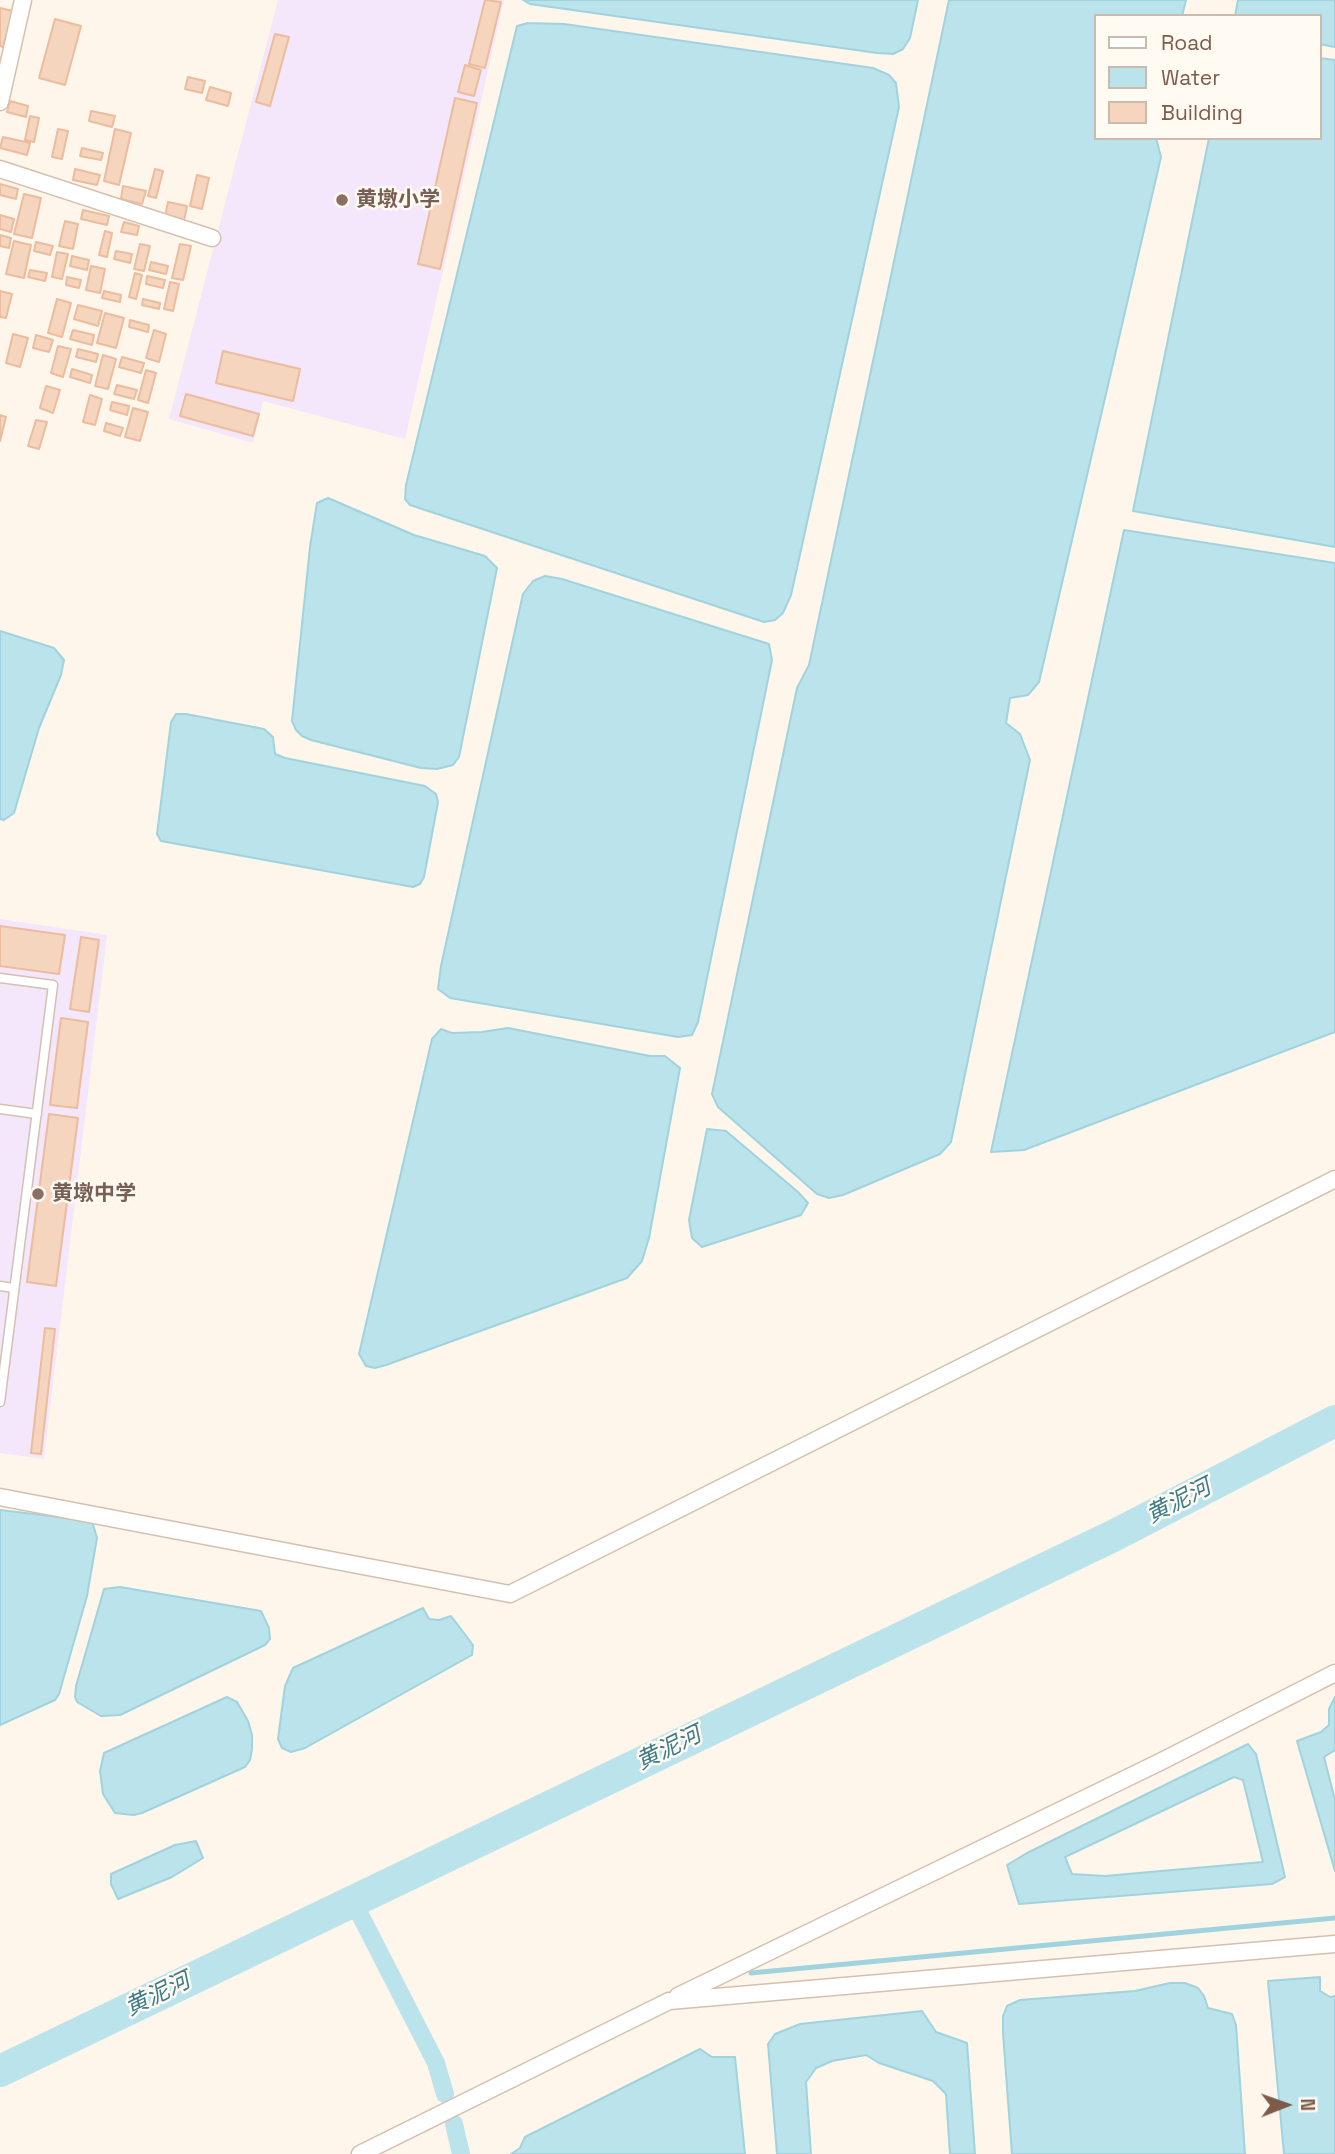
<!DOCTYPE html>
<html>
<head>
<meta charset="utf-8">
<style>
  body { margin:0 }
  #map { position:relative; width:1335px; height:2154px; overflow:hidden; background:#fef6ea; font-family:"Space Grotesk",sans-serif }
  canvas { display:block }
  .legend { position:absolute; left:1094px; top:14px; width:228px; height:126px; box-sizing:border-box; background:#fffaf2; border:2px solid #cbbbae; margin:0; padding:9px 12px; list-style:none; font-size:21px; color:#7d5c49 }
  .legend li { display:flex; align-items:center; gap:14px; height:35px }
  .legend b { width:35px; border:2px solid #cbbbae }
  .north { position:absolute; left:1251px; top:2070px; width:70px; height:70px; -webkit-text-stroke:5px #fffaf2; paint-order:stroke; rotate:89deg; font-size:19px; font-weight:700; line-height:28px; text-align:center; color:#7d5c49 }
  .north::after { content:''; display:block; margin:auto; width:24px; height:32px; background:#7d5c49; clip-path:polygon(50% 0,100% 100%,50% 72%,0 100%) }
</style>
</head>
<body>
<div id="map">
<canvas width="1335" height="2154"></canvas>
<ul class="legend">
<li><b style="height:9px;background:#fff"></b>Road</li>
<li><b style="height:19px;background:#bbe3eb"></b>Water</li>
<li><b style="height:19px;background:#f6d5be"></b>Building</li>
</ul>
<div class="north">N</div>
</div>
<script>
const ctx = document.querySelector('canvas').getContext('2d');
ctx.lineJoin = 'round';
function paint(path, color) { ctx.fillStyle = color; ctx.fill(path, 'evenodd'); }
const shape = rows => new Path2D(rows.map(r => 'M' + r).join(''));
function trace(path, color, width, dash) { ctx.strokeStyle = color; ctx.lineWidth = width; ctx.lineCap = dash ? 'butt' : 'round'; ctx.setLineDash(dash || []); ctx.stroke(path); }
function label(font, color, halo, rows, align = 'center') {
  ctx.font = font + ' "Space Grotesk","Noto Sans SC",sans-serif'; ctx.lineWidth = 5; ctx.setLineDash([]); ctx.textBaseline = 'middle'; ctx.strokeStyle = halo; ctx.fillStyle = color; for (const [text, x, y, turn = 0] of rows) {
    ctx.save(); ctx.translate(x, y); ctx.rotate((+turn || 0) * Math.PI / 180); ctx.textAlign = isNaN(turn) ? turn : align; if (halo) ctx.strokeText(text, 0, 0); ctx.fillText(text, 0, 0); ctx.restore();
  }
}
paint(shape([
  [278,0,504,0,405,439,263,401,253,443,169,419],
  [0,919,107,935,44,1459,0,1453]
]), '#f4e6fb');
const water = shape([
  [523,0,918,0,910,38,903,49,893,54,877,53,530,4,523,0],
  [949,0,1186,0,1182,16,1095,16,1095,138,1156,138,1161,157,1039,682,1028,695,1010,698,1006,723,1020,734,1030,760,951,1142,940,1154,843,1195,829,1198,817,1194,718,1107,712,1094,797,688,809,665,949,0],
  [1238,0,1335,0,1335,47,1319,44,1319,16,1235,16,1238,0],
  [528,23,564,24,873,68,889,75,896,83,899,107,791,595,783,613,775,620,764,622,410,505,405,499,406,485,517,26,528,23],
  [1319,58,1335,60,1335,547,1133,511,1209,138,1319,138,1319,58],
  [328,498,414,535,485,556,497,568,459,757,453,765,437,769,421,768,311,740,302,736,296,730,292,721,310,547,317,503,328,498],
  [1124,530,1335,563,1335,1032,1024,1150,991,1152,1124,530],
  [545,576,562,579,769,644,772,660,698,1022,692,1035,678,1037,450,998,438,989,441,966,523,594,533,581,545,576],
  [0,631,54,648,64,660,61,675,39,728,14,813,4,820,0,819,0,631],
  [176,714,186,714,264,729,273,737,275,754,285,758,425,786,436,794,438,802,424,877,420,884,413,887,161,841,157,834,171,722,176,714],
  [508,1028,650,1056,665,1056,680,1068,649,1238,642,1261,627,1278,386,1365,375,1368,366,1366,359,1354,432,1039,441,1029,452,1033,482,1032,508,1028],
  [707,1129,726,1131,798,1192,808,1203,801,1215,702,1247,692,1238,689,1220,707,1129],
  [0,1510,92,1521,97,1538,87,1596,59,1694,55,1700,0,1725,0,1510],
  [120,1587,261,1611,269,1628,270,1639,265,1645,120,1715,101,1716,77,1702,75,1697,76,1686,104,1589,120,1587],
  [423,1608,429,1619,439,1620,451,1616,473,1645,472,1655,305,1748,291,1752,282,1748,278,1739,285,1686,293,1668,423,1608],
  [227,1697,237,1702,248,1721,252,1735,252,1749,250,1760,245,1767,142,1813,134,1815,115,1813,103,1794,100,1771,104,1753,227,1697],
  [1335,1697,1335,1750,1324,1757,1335,1800,1335,1871,1297,1741,1321,1732,1329,1725,1329,1709,1335,1697],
  [1248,1744,1256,1754,1285,1877,1272,1884,1019,1904,1007,1865,1027,1853,1248,1744],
  [1234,1777,1243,1780,1263,1862,1105,1876,1072,1874,1065,1857,1234,1777],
  [196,1841,203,1858,172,1877,118,1899,111,1884,111,1874,175,1845,196,1841],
  [1320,1977,1320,1991,1330,1997,1335,1996,1335,2154,1284,2154,1268,1981,1320,1977],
  [1170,1983,1185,1983,1198,1988,1204,1996,1208,2008,1232,2014,1236,2025,1245,2154,1012,2154,1003,2033,1003,2016,1007,2006,1020,2000,1135,1991,1170,1983],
  [922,2011,936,2032,967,2043,975,2154,950,2154,946,2094,933,2081,879,2063,866,2055,832,2061,816,2068,806,2082,811,2154,777,2154,768,2044,775,2034,800,2024,922,2011],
  [700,2049,712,2057,735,2057,745,2154,511,2154,520,2148,525,2137,700,2049]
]);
paint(water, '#bbe3eb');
trace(water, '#a0d3de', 2);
trace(shape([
  [751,1973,1335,1918]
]), '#a0d3de', 5);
trace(shape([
  [353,1901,436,2063,445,2094],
  [454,2124,461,2154]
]), '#bbe3eb', 18);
trace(shape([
  [0,2071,1115,1535,1335,1421]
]), '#bbe3eb', 32);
const building = shape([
  [485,0,501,2,485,68,469,64,485,0],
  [0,8,13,11,3,47,0,46,0,8],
  [55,19,81,26,65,85,39,78,55,19],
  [275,34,289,37,270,106,256,102,275,34],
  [465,65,481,70,474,96,458,92,465,65],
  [188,77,205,81,202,93,185,89,188,77],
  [210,87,231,93,228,106,206,100,210,87],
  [455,98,477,103,440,269,418,264,455,98],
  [10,101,28,106,26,117,7,112,10,101],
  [91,111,115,116,112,127,89,121,91,111],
  [30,116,39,118,34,142,25,140,30,116],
  [58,129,68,131,62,159,52,157,58,129],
  [115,129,131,133,119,185,104,181,115,129],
  [3,137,30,143,27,155,0,148,3,137],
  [82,148,103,153,101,160,80,156,82,148],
  [75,169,100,175,97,185,73,180,75,169],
  [155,169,163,171,156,198,148,196,155,169],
  [197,175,209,178,202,209,190,206,197,175],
  [0,184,18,189,16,199,0,195,0,184],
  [123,186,146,191,142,204,121,199,123,186],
  [24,194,41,198,32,238,14,234,24,194],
  [168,202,187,206,184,221,165,217,168,202],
  [83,210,109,216,107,225,81,219,83,210],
  [0,215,14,219,11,232,0,229,0,215],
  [65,221,78,224,73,249,59,246,65,221],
  [124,222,139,226,137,235,121,232,124,222],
  [105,231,112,233,107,257,99,255,105,231],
  [0,235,11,238,9,248,0,246,0,235],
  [14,241,31,245,24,278,6,274,14,241],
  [36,242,53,246,50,255,34,251,36,242],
  [140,244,150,246,144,271,134,269,140,244],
  [180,244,191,246,183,280,172,278,180,244],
  [116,251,132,254,130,263,114,259,116,251],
  [57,252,68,254,62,279,52,277,57,252],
  [72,256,89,260,87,270,70,266,72,256],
  [151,262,168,266,166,274,149,270,151,262],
  [91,266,105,269,100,293,86,290,91,266],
  [30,270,47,273,45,281,28,277,30,270],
  [135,273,142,275,136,299,129,297,135,273],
  [147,276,165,280,163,288,146,284,147,276],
  [67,277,81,280,79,288,66,285,67,277],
  [170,282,179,284,173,311,164,309,170,282],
  [0,291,12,294,6,318,0,317,0,291],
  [104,291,121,295,120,302,102,298,104,291],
  [57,299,71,303,62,337,48,333,57,299],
  [143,299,160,303,159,309,142,305,143,299],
  [78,305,102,311,98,326,74,319,78,305],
  [105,313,124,318,116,348,97,343,105,313],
  [130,320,149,325,148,332,129,327,130,320],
  [73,330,94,335,92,345,70,339,73,330],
  [154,330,166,334,159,362,146,358,154,330],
  [13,334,28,338,20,367,6,363,13,334],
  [36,335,53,340,49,352,33,348,36,335],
  [58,346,71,349,63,377,51,373,58,346],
  [78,349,98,354,96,362,76,357,78,349],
  [223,351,300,369,293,401,216,383,223,351],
  [103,355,116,359,108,389,95,386,103,355],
  [122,357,144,363,141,373,119,367,122,357],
  [72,369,92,375,90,383,70,377,72,369],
  [146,370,156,373,148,403,138,400,146,370],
  [117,385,137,390,134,399,114,394,117,385],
  [46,386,60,390,53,413,40,408,46,386],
  [186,394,259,414,253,436,180,416,186,394],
  [90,395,102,399,95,425,83,422,90,395],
  [112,402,129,406,127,415,110,410,112,402],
  [133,408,148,412,140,441,125,437,133,408],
  [0,415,6,417,0,441,0,415],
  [36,420,47,422,39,449,28,446,36,420],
  [106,423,123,428,120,436,104,431,106,423],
  [0,926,65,935,59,974,0,966,0,926],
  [81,937,99,940,89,1012,70,1009,81,937],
  [61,1018,88,1022,77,1108,50,1105,61,1018],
  [49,1114,78,1118,56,1286,27,1282,49,1114],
  [45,1328,55,1329,41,1454,31,1453,45,1328]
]);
paint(building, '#f6d5be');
trace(building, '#ebbc9d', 2);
const lane = shape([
  [0,978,53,985,0,1402],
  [0,1109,37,1114],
  [0,1286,14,1288]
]);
const street = shape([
  [0,102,23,0],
  [0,169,212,238],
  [0,1497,510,1594,1335,1179],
  [678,1996,1160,1762,1335,1673],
  [360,2154,669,2001,1335,1944]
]);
trace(lane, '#d5c0b0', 11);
trace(street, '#d5c0b0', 19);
trace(lane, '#fff', 8);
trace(street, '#fff', 16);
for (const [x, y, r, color] of [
  [342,200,7,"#8d6e63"],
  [38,1194,7,"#8d6e63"]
]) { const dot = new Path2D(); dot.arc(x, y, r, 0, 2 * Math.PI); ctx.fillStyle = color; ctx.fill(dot); trace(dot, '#fffaf2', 2.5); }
label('bold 21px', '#785e54', '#fffaf2', [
  ["黄墩小学",356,200],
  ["黄墩中学",52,1194]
], 'left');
label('italic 23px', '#3d7c8a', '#fffaf2', [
  ["黄泥河",1179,1502,-27],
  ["黄泥河",669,1749,-26],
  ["黄泥河",158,1995,-26]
]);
</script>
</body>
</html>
